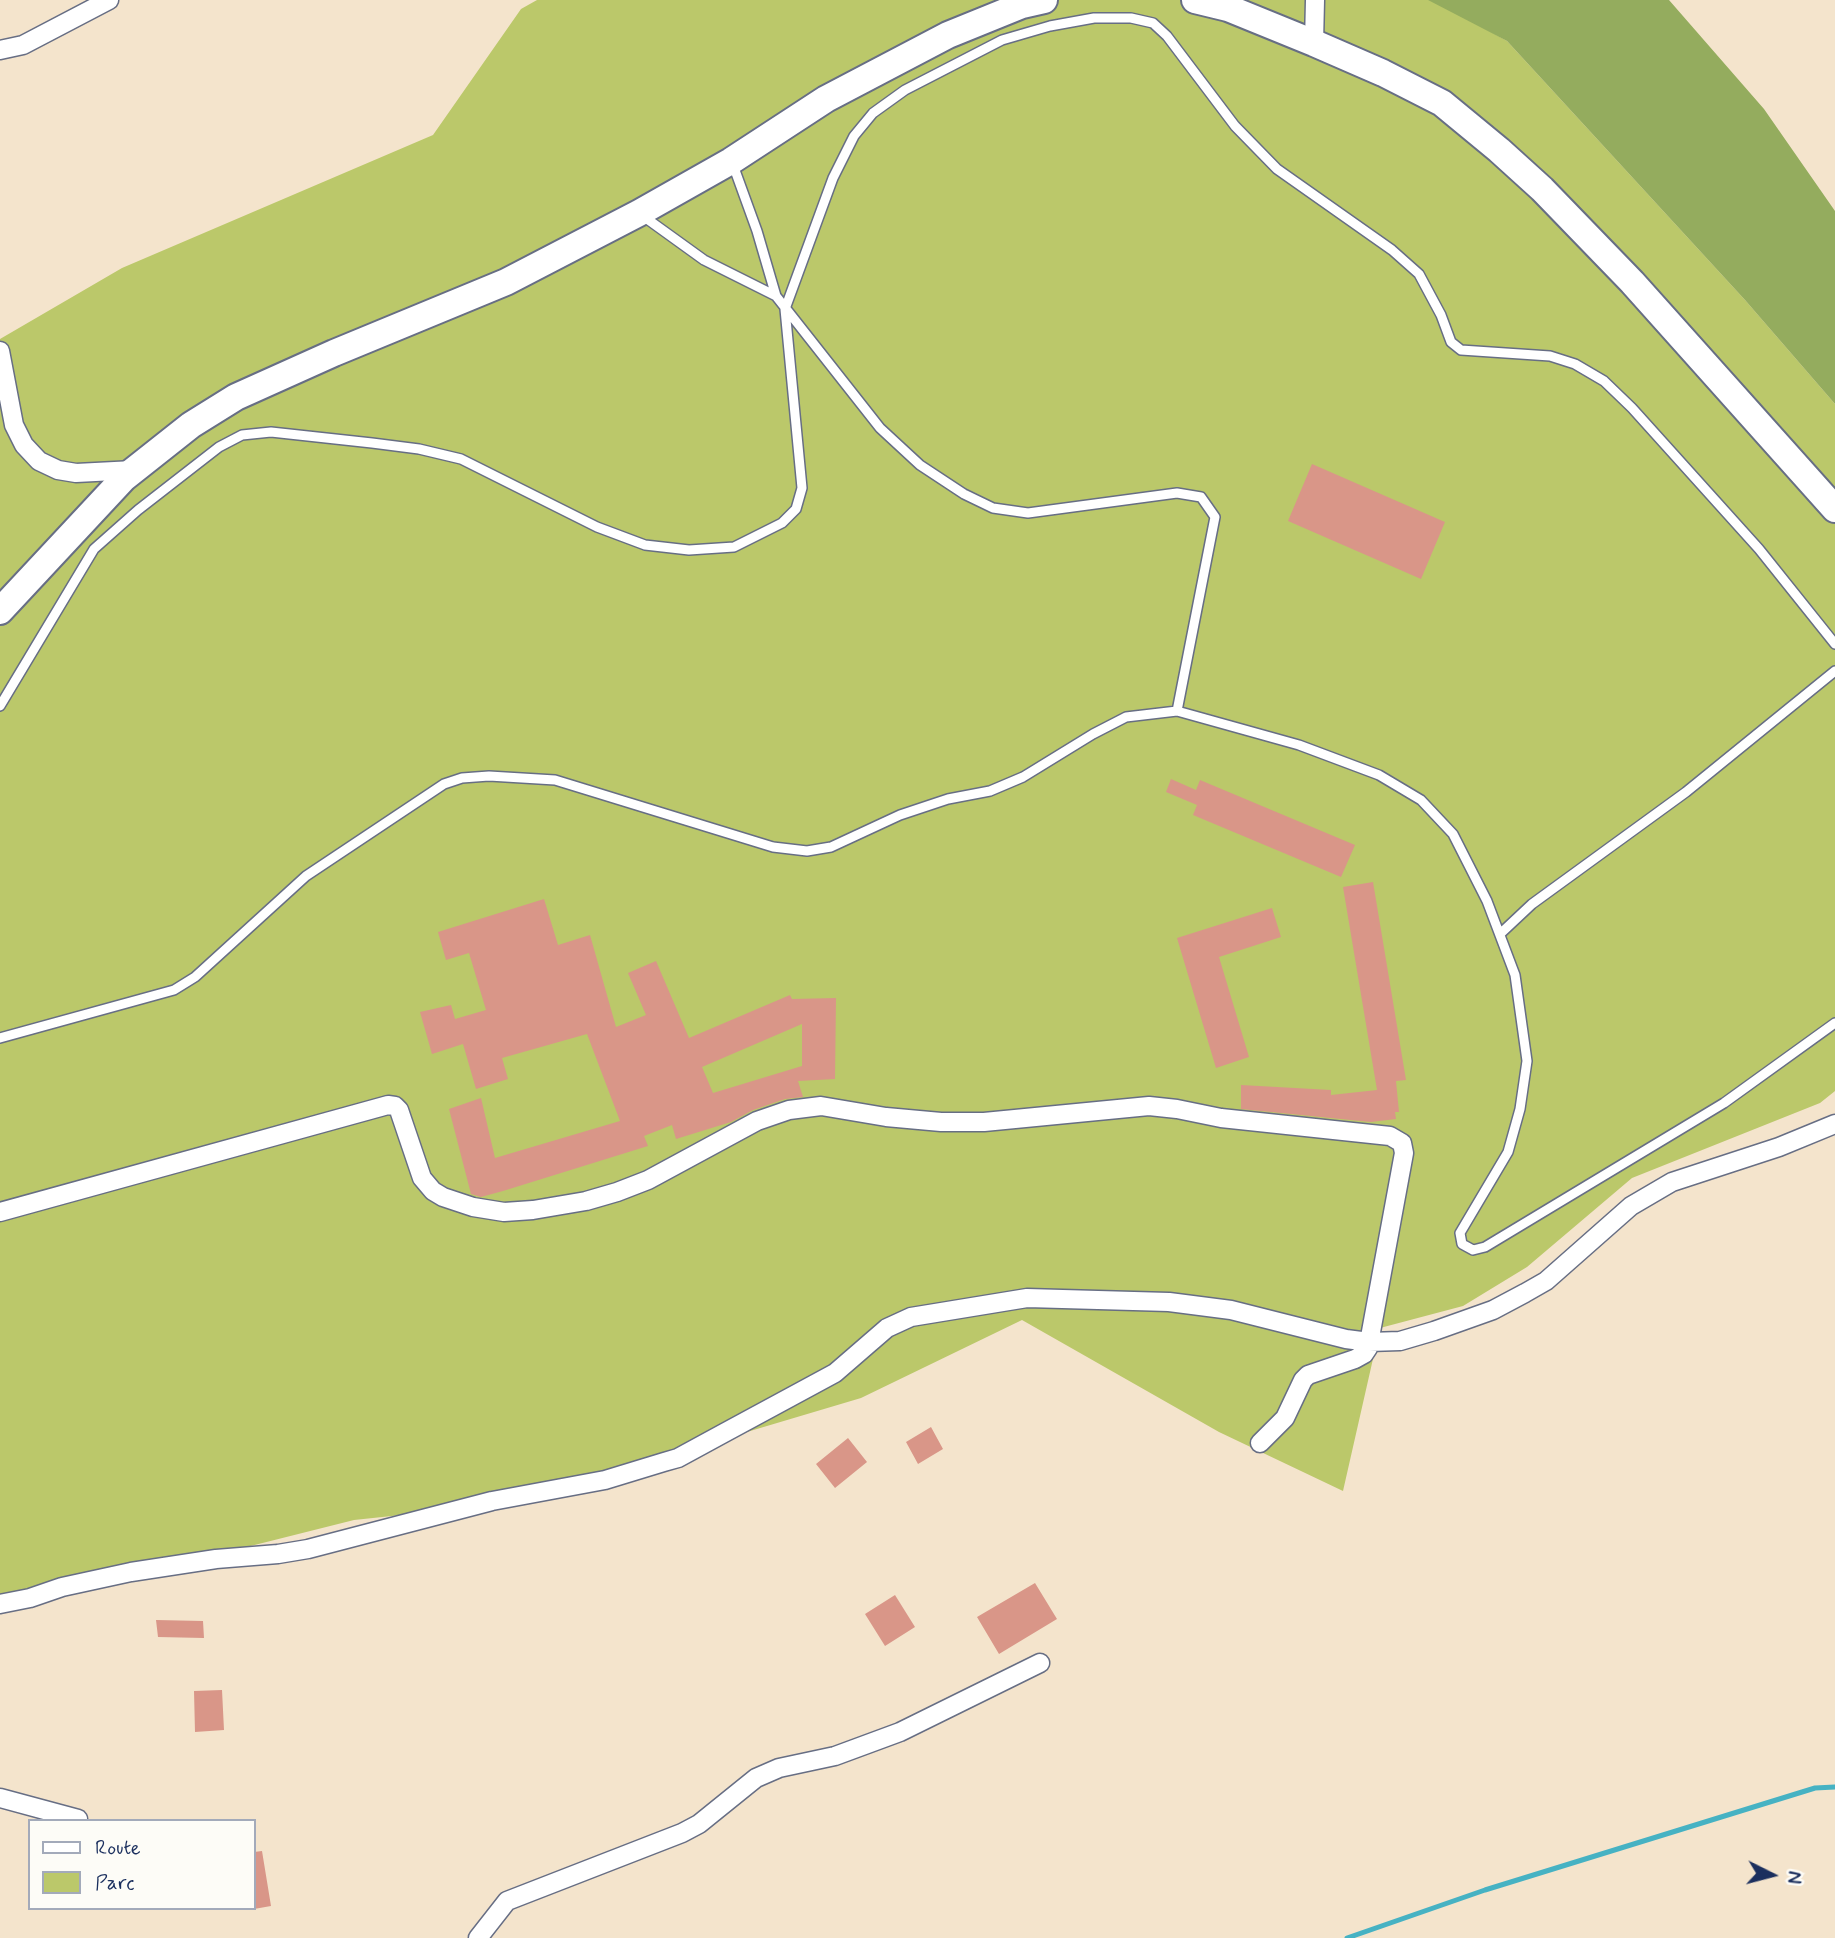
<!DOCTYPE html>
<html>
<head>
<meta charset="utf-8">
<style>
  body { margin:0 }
  #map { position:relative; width:1835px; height:1938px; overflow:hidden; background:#f4e4cc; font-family:Mynerve,sans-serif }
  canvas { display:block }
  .legend { position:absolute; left:28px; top:1819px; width:228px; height:91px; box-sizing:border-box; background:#fdfcf7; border:2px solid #a3aaba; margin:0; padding:9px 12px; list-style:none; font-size:21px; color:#1b2f5e }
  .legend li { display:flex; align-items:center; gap:14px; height:35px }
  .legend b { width:35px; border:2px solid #a3aaba }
  .north { position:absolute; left:1737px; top:1840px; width:70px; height:70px; -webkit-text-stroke:5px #fdfcf7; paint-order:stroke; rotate:96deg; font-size:19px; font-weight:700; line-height:28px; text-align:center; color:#1b2f5e }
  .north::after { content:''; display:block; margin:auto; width:24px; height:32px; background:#1b2f5e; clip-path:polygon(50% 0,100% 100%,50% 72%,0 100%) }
</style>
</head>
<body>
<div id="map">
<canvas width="1835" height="1938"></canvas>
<ul class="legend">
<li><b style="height:9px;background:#fff"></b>Route</li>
<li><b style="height:19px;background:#bbc86a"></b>Parc</li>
</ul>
<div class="north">N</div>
</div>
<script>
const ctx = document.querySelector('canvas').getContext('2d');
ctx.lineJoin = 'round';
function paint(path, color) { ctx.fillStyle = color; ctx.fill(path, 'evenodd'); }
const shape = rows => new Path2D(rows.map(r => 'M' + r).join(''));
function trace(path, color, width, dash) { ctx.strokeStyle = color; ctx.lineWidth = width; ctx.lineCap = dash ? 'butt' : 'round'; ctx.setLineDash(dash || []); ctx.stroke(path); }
paint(shape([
  [537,0,1434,0,1507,41,1745,300,1835,404,1835,1091,1820,1103,1632,1178,1527,1267,1463,1306,1380,1328,1343,1491,1219,1432,1022,1320,861,1398,505,1504,354,1520,0,1609,0,339,122,268,433,135,521,9]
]), '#bbc86a');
paint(shape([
  [1428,0,1669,0,1764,109,1835,211,1835,404,1745,300,1507,41]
]), '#94ac5e');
trace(shape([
  [1347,1938,1485,1890,1815,1788,1835,1787]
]), '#46b2c3', 5);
paint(shape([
  [1312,464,1445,522,1421,579,1288,521],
  [1171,779,1196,790,1200,780,1355,845,1341,877,1193,815,1197,805,1166,792],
  [1373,882,1406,1080,1396,1081,1399,1112,1395,1112,1396,1119,1371,1122,1241,1109,1241,1085,1331,1090,1331,1095,1377,1090,1343,887],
  [544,899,558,945,590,935,616,1027,646,1015,628,973,656,961,689,1038,790,995,792,999,836,998,835,1079,798,1081,803,1097,785,1099,753,1110,731,1122,676,1139,672,1125,644,1136,648,1146,503,1191,481,1197,471,1194,449,1109,481,1098,495,1158,620,1121,587,1034,502,1058,508,1079,476,1089,463,1044,432,1054,420,1012,451,1005,455,1019,486,1010,469,953,446,960,438,932],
  [802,1024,802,1066,713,1093,702,1067],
  [1272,908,1281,937,1219,957,1249,1057,1216,1068,1177,938],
  [931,1427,943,1449,918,1464,906,1442],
  [848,1438,867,1462,835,1488,816,1464],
  [1035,1583,1057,1619,999,1654,977,1617],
  [895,1595,915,1627,885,1646,865,1614],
  [156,1620,203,1621,204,1638,158,1637],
  [222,1690,224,1730,195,1732,194,1691],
  [262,1851,271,1906,254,1909,254,1852]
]), '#d99688');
const lane = shape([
  [732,162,757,231,776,296,880,428,920,465,964,494,993,508,1028,513,1177,493,1201,497,1215,517,1177,711],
  [643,216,704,260,776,296],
  [0,706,94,549,138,510,219,447,242,435,271,432,372,443,419,449,461,459,597,527,645,545,689,550,734,547,782,523,796,509,802,488,785,309,833,178,854,136,873,113,905,90,1002,40,1050,26,1094,18,1131,18,1153,23,1167,36,1235,126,1277,169,1392,250,1419,274,1441,315,1451,342,1461,350,1550,356,1575,364,1604,381,1632,408,1759,549,1835,644],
  [1500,934,1532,904,1686,792,1835,671],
  [0,1038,174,990,195,977,306,876,444,784,462,778,489,776,555,780,773,847,807,851,831,847,900,815,948,799,990,791,1023,777,1093,734,1126,717,1177,711,1299,745,1379,775,1421,800,1453,834,1487,901,1515,975,1527,1061,1520,1109,1508,1152,1460,1233,1462,1244,1473,1250,1485,1247,1724,1103,1835,1023]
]);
const street = shape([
  [1314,43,1315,0],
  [0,50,23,45,109,0],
  [0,351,14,425,24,445,39,461,58,470,76,473,134,470],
  [0,1212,388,1105,395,1106,399,1110,422,1178,433,1191,443,1197,473,1207,504,1212,533,1210,586,1201,617,1192,648,1180,757,1121,789,1110,821,1106,886,1117,941,1122,984,1122,1149,1106,1177,1109,1221,1118,1390,1136,1402,1143,1404,1153,1368,1348,1364,1354,1355,1359,1308,1375,1303,1380,1285,1418,1260,1443],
  [0,1604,30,1598,62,1587,131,1572,216,1559,278,1554,308,1549,492,1501,605,1480,664,1462,678,1458,724,1433,835,1373,887,1328,911,1317,1027,1298,1169,1302,1231,1310,1346,1339,1369,1342,1400,1341,1434,1331,1493,1310,1525,1293,1546,1281,1631,1206,1672,1182,1779,1147,1835,1124],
  [0,1798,78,1819],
  [478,1938,507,1901,682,1833,699,1824,756,1778,779,1768,835,1756,900,1732,1040,1663]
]);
const secondary = shape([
  [1195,0,1228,8,1314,43,1383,73,1442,103,1499,150,1542,189,1632,282,1835,509],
  [0,611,124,478,191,425,236,397,334,353,506,282,639,213,731,161,826,99,948,35,1022,5,1044,0]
]);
trace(lane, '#676e84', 12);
trace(street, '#676e84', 21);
trace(secondary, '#676e84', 30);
trace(lane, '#fff', 9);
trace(street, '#fff', 18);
trace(secondary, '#fff', 26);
</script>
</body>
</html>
